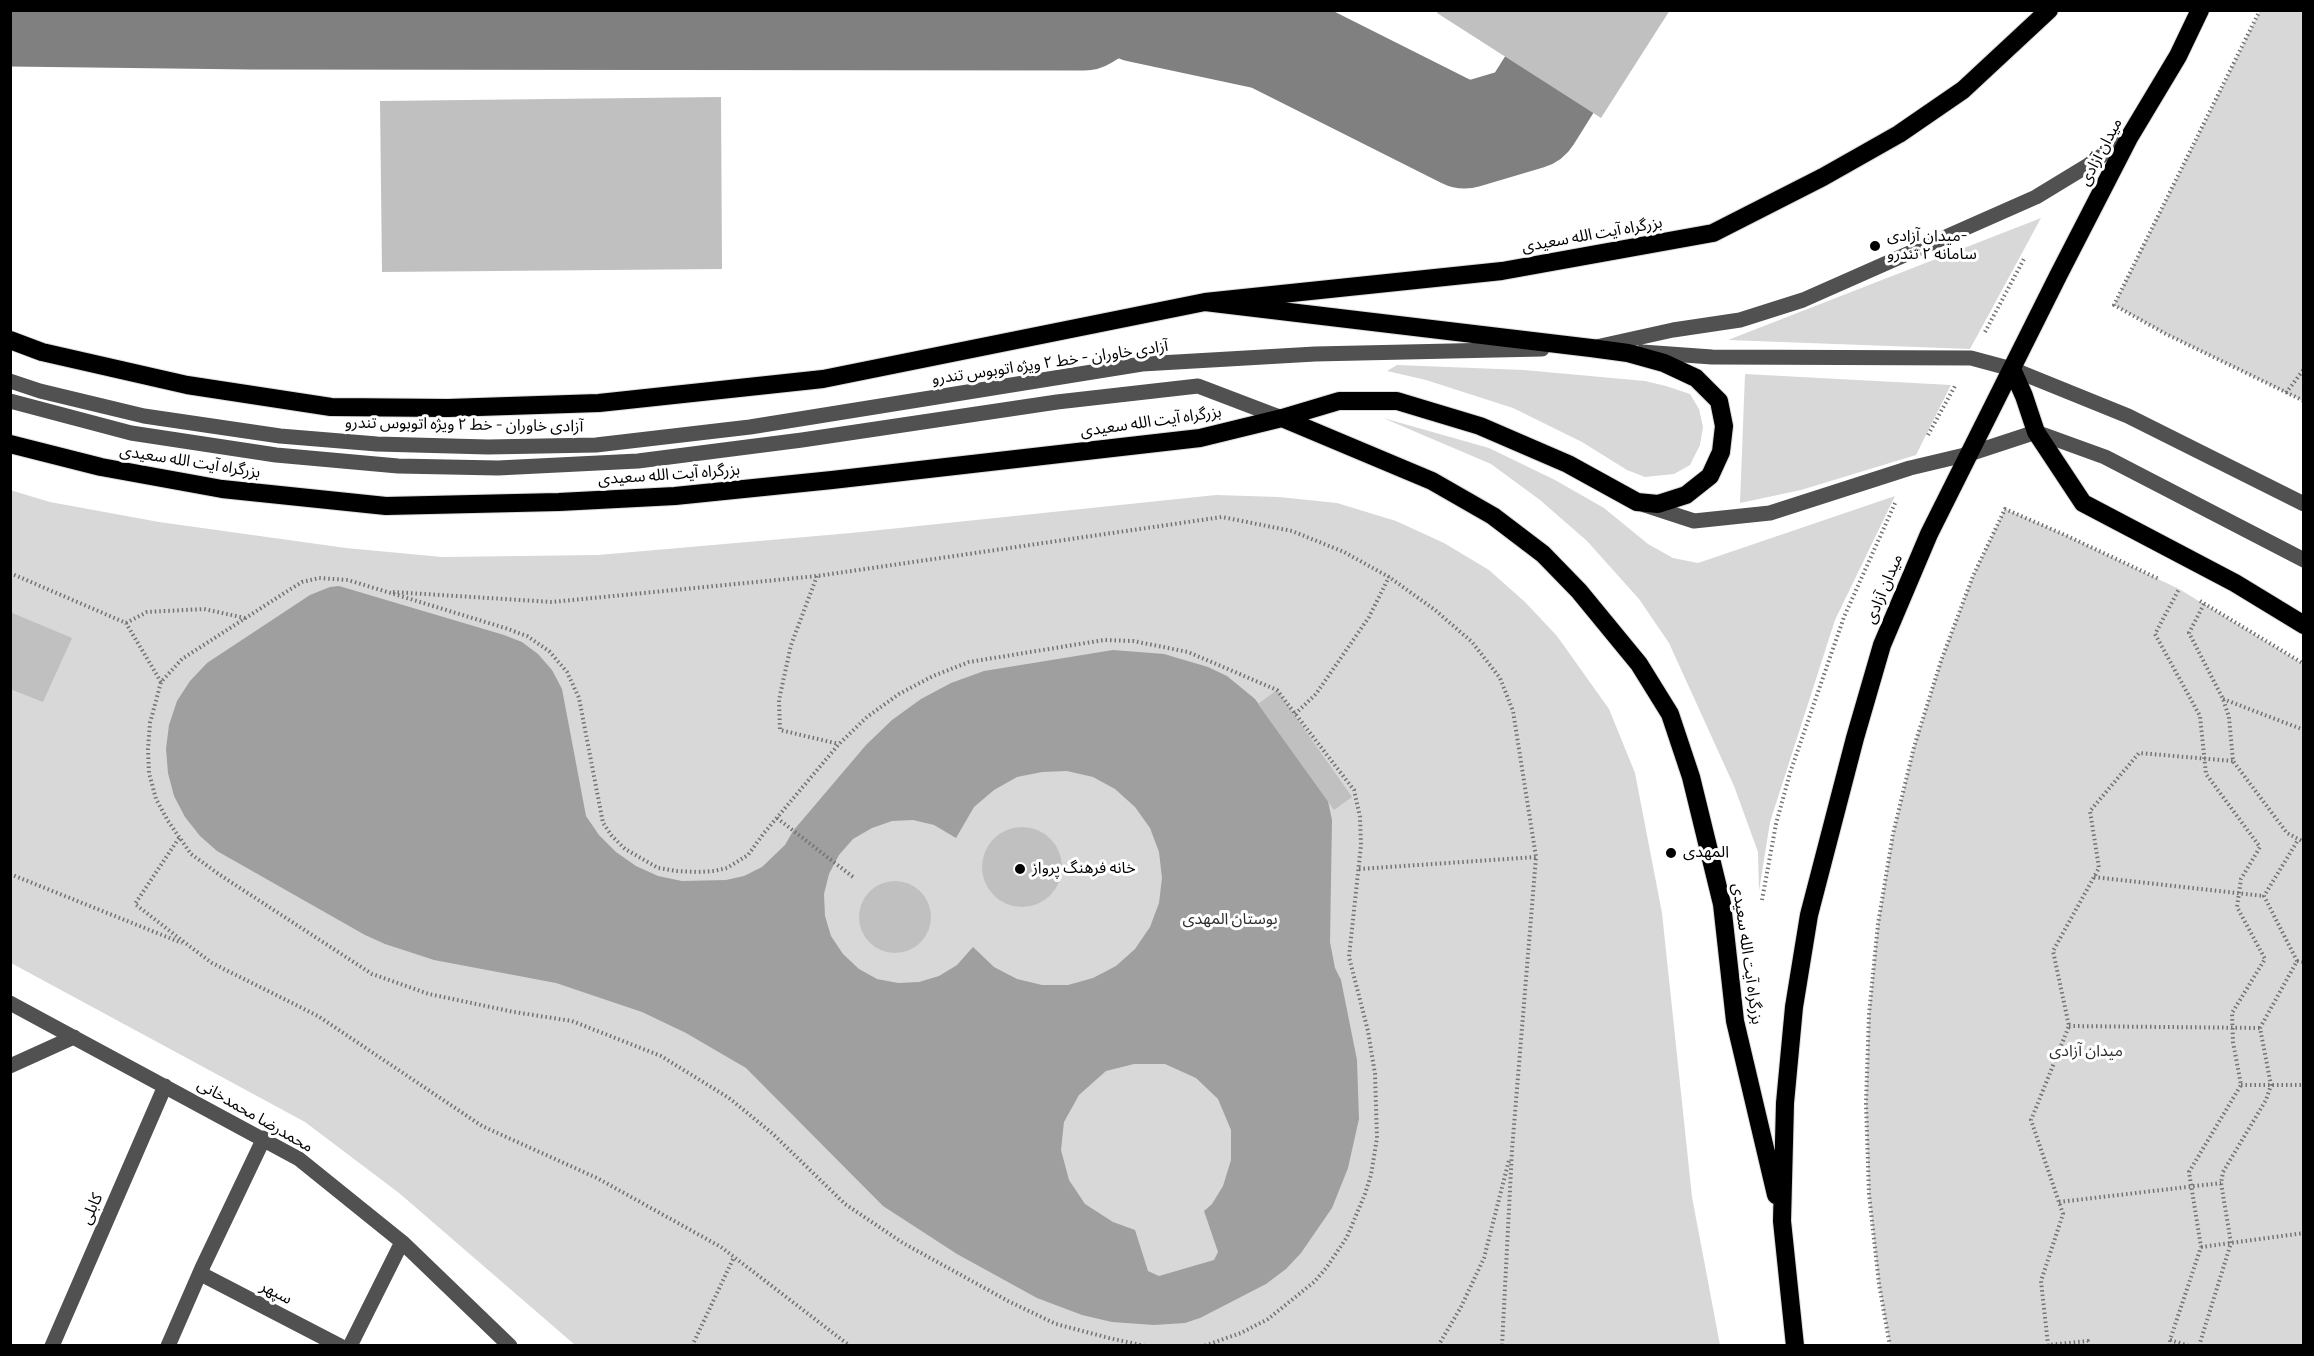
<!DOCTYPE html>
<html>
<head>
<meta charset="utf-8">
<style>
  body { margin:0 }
  #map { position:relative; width:2314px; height:1356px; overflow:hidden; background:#fff; font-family:Manrope,sans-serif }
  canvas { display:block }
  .frame { position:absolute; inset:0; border:12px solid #000; pointer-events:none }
</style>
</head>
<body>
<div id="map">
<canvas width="2314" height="1356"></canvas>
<div class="frame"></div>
</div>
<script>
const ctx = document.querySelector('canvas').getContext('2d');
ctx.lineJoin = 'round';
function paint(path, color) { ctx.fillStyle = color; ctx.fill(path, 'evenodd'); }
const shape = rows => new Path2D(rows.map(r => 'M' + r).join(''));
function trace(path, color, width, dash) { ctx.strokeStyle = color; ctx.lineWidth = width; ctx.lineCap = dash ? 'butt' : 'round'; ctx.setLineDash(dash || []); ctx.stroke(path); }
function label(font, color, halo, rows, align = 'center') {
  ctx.font = font + ' Manrope,"Noto Sans Arabic",sans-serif'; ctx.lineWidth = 6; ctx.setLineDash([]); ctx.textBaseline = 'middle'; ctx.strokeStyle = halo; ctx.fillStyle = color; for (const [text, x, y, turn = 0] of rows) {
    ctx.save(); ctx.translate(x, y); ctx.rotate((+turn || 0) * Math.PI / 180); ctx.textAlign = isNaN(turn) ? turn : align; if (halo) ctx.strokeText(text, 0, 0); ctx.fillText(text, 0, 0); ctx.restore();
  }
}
paint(shape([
  [2260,11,2303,11,2303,401,2166,334,2114,305],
  [2041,218,1970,349,1728,340],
  [1397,365,1524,370,1645,381,1666,386,1690,394,1699,409,1703,427,1700,445,1690,465,1674,474,1645,477,1627,470,1582,442,1513,408,1426,380,1387,371],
  [1745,374,1951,385,1916,455,1801,490,1740,503],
  [1383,418,1489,448,1555,480,1604,508,1648,544,1673,558,1698,563,1895,496,1835,620,1770,822,1759,891,1758,852,1734,786,1669,643,1639,599,1587,541,1540,500,1491,464],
  [10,490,50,502,159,522,346,548,442,557,598,555,851,533,1216,495,1279,497,1337,503,1396,521,1444,543,1489,570,1525,602,1557,636,1609,709,1635,773,1662,913,1692,1197,1720,1345,575,1345,399,1193,305,1122,11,963],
  [2005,509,2065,535,2179,589,2303,664,2303,1345,1890,1345,1879,1284,1869,1194,1866,1104,1869,1014,1878,924,1893,834,1914,747,1941,661,1973,576]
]), '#d8d8d8');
paint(shape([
  [339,586,504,635,522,642,538,654,552,670,562,689,586,816,599,835,616,852,636,866,658,876,682,881,726,880,744,876,762,867,785,845,793,831,866,745,892,720,921,699,951,683,984,671,1113,650,1164,654,1208,667,1227,676,1255,699,1328,801,1332,820,1330,942,1335,968,1341,980,1357,1060,1359,1119,1348,1168,1332,1208,1301,1253,1286,1269,1266,1284,1200,1318,1185,1323,1154,1325,1112,1322,1082,1315,1037,1298,957,1254,883,1206,746,1068,686,1033,642,1012,556,983,434,960,385,944,365,935,217,851,200,836,185,817,174,796,168,773,166,749,169,725,177,701,190,681,207,663,310,595,330,587],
  [1067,771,1093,777,1115,789,1135,807,1150,828,1159,852,1162,878,1159,903,1150,927,1135,949,1116,966,1093,978,1068,985,1042,985,1017,979,994,967,973,947,957,965,939,976,919,982,898,983,877,979,859,969,843,954,831,936,825,916,824,894,829,874,839,855,853,839,872,828,892,821,913,820,934,825,956,838,974,807,994,790,1017,777,1042,772],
  [1134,1064,1165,1064,1196,1078,1218,1099,1231,1130,1231,1160,1223,1186,1212,1204,1204,1211,1218,1252,1214,1260,1159,1276,1148,1271,1135,1230,1113,1222,1085,1204,1069,1180,1061,1150,1064,1122,1079,1095,1106,1071]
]), '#9f9f9f');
trace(shape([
  [248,10,251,17,1084,18,1097,10],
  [1139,10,1270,38,1465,136,1529,117,1596,10],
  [10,14,251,17]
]), '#808080', 105);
paint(shape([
  [1438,10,1670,10,1601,118,1437,13],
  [721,97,722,269,382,272,380,101],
  [10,612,72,638,43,702,10,689],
  [1277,690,1352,797,1334,810,1258,704],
  '982 867a40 40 0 1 1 80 0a40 40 0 1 1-80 0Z',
  '859 917a36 36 0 1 1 72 0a36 36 0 1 1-72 0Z'
]), '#c0c0c0');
const highway = shape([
  [10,340,42,352,187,385,331,407,448,408,599,403,823,379,1205,302,1502,271,1713,233,1823,177,1899,134,1963,90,2049,10],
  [2012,369,2024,396,2036,432,2083,503,2235,583,2304,625],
  [1282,418,1432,481,1493,516,1543,554,1579,591,1639,664,1670,714,1691,777,1722,904,1735,1021,1776,1195],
  [10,444,101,467,222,489,386,506,559,502,675,496,832,480,1200,438,1282,418,1339,401,1397,401,1480,426,1568,464,1637,502,1658,504,1686,495,1710,476,1721,452,1724,426,1719,401,1696,378,1664,363,1628,353,1591,348,1205,302],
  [1795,1346,1782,1221,1785,1103,1794,1007,1809,915,1855,738,1882,645,1929,534,2059,274,2130,136,2178,56,2200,10]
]);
trace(highway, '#dbdbdb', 20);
trace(shape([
  [2260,10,2114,305,2166,334,2304,401],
  [1985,332,2025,257],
  [2286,393,2304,369],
  [1928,435,1955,386],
  [10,573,126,623,161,682],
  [817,576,791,645,779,700,780,730,839,744],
  [393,592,552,602,817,576,1222,517,1292,531,1344,552,1389,577,1435,610,1472,642,1500,678,1513,711,1536,857,1512,1150,1502,1346],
  [2200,601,2304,664],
  [2204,604,2189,633,2223,699,2229,717,2233,761,2287,833,2304,842],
  [126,623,147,612,204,609,245,618],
  [2223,699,2304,730],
  [1295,714,1316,694,1369,617,1389,577],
  [777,818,853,877],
  [179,838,135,904,188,945,212,963,318,1016,482,1126,597,1178,721,1247,850,1346],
  [1359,869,1536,857],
  [10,874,182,943],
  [2094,877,2264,896],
  [1762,900,1776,824,1790,773,1844,617,1896,501],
  [2297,961,2304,962],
  [2069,1026,2260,1028],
  [2241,1085,2304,1085],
  [2059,1202,2221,1183],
  [2201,1247,2304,1233],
  [2170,1340,2189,1346],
  [692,1346,734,1257],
  [1145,1346,1109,1338,1056,1324,1008,1301,903,1243,845,1204,773,1134,729,1098,661,1056,572,1021,514,1012,429,994,372,974,220,875,191,854,168,821,156,799,149,773,148,749,150,723,161,682,182,659,289,590,302,582,319,578,348,580,505,628,527,636,549,651,567,672,579,698,603,823,612,836,625,849,658,868,677,871,698,872,714,871,727,868,748,855,764,833,839,744,867,717,899,694,933,676,969,662,1104,640,1133,641,1188,652,1277,690,1354,790,1360,817,1361,845,1349,957,1368,1031,1375,1074,1377,1138,1371,1175,1365,1194,1347,1237,1327,1267,1314,1282,1268,1319,1241,1333,1204,1346],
  [1438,1346,1461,1307,1484,1258,1509,1160],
  [1890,1346,1879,1284,1869,1194,1866,1104,1869,1014,1878,924,1893,834,1914,747,1941,661,1973,576,2005,509,2065,535,2159,579],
  [2089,1346,2088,1341,2048,1345,2041,1281,2063,1214,2031,1120,2069,1026,2053,951,2099,868,2090,811,2139,753,2233,761],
  [2171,1346,2170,1340,2201,1247,2189,1172,2241,1085,2233,1042,2232,1013,2265,959,2237,907,2241,879,2260,847,2206,774,2200,716,2155,634,2179,589],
  [2199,1346,2231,1243,2221,1183,2223,1172,2266,1100,2271,1085,2260,1028,2297,961,2264,896,2298,840]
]), '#737373', 4, [1.5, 3]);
trace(shape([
  [1596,347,1673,330,1740,320,1803,300,2036,197,2087,166,2130,136],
  [1642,352,1712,357,1971,358,2012,369,2128,416,2304,504],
  [10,381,40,391,144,416,280,436,377,444,488,447,596,445,750,427,1142,364,1315,354,1542,349],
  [10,401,131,433,276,455,398,466,498,468,638,461,802,440,1057,402,1198,386,1282,418],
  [1645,505,1694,521,1770,513,1910,468,1969,454,2036,432,2105,457,2304,560],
  [10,1003,299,1159,402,1242,510,1346],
  [10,1066,74,1037],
  [264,1138,202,1268,203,1275,340,1346],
  [52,1346,165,1086],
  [168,1346,202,1268],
  [350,1346,402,1242]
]), '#515151', 15);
trace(highway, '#000', 18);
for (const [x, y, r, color] of [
  [1875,246,6,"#000"],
  [1671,853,6,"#000"],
  [1020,869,6,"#000"]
]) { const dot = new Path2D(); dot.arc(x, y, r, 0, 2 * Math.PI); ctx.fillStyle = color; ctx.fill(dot); trace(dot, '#fff', 2); }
label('16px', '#000', '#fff', [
  ["میدان آزادی",2101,152,-62],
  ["بزرگراه آیت الله سعیدی",1592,235,-10],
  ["آزادی خاوران - خط ۲ ویژه اتوبوس تندرو",1050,363,-8],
  ["بزرگراه آیت الله سعیدی",1151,422,-8],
  ["آزادی خاوران - خط ۲ ویژه اتوبوس تندرو",464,425,1],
  ["بزرگراه آیت الله سعیدی",190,462,9],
  ["بزرگراه آیت الله سعیدی",669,475,-4],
  ["میدان آزادی",1884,589,-67],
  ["بزرگراه آیت الله سعیدی",1747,954,82],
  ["محمدرضا محمدخانی",255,1116,30],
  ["کابلی",92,1209,-66],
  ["سپهر",276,1293,27]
]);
label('16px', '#000', '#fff', [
  ["میدان آزادی-",1887,237],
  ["سامانه ۲ تندرو",1887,255],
  ["المهدی",1683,853],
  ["خانه فرهنگ پرواز",1032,869]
], 'left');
label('16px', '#2f2f2f', '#fff', [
  ["بوستان المهدی",1230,920],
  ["میدان آزادی",2086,1052]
]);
</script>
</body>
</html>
